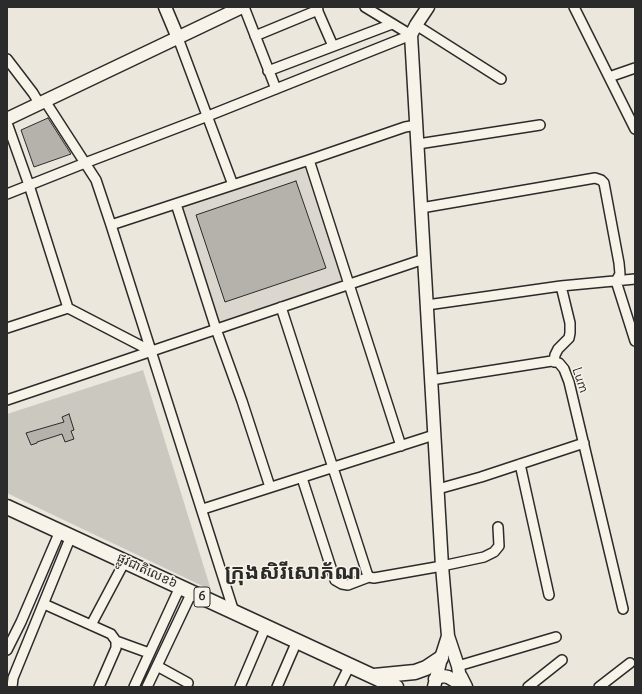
<!DOCTYPE html>
<html>
<head>
<meta charset="utf-8">
<style>
  body { margin:0 }
  #map { position:relative; width:642px; height:694px; overflow:hidden; background:#ebe7dd; font-family:Delius,sans-serif }
  canvas { display:block }
  .frame { position:absolute; inset:0; border:8px solid #2b2b2b; pointer-events:none }
</style>
</head>
<body>
<div id="map">
<canvas width="642" height="694"></canvas>
<div class="frame"></div>
</div>
<script>
const ctx = document.querySelector('canvas').getContext('2d');
ctx.lineJoin = 'round';
function paint(path, color) { ctx.fillStyle = color; ctx.fill(path, 'evenodd'); }
const shape = rows => new Path2D(rows.map(r => 'M' + r).join(''));
function trace(path, color, width, dash) { ctx.strokeStyle = color; ctx.lineWidth = width; ctx.lineCap = dash ? 'butt' : 'round'; ctx.setLineDash(dash || []); ctx.stroke(path); }
function label(font, color, halo, rows, align = 'center') {
  ctx.font = font + ' Delius,"Noto Sans Khmer",sans-serif'; ctx.lineWidth = 3; ctx.setLineDash([]); ctx.textBaseline = 'middle'; ctx.strokeStyle = halo; ctx.fillStyle = color; for (const [text, x, y, turn = 0] of rows) {
    ctx.save(); ctx.translate(x, y); ctx.rotate((+turn || 0) * Math.PI / 180); ctx.textAlign = isNaN(turn) ? turn : align; if (halo) ctx.strokeText(text, 0, 0); ctx.fillText(text, 0, 0); ctx.restore();
  }
}
paint(shape([
  [312,152,356,287,216,336,170,200]
]), '#dbd7ce');
paint(shape([
  [143,370,211,590,7,493,7,414]
]), '#cbc8bf');
const building = shape([
  [48,118,71,154,34,167,21,130,48,118],
  [296,181,326,268,225,302,196,215,296,181],
  [69,414,74,430,71,431,74,439,65,442,62,434,37,442,37,443,31,445,26,433,64,422,62,417,69,414]
]);
paint(building, '#b5b2ab');
trace(building, '#2b2b2b', 1);
const minor = shape([
  [244,7,276,89],
  [316,7,333,46],
  [365,7,411,35],
  [574,7,635,129],
  [416,25,501,79],
  [255,36,318,10],
  [178,38,233,185],
  [7,59,33,93,39,103],
  [268,71,392,24],
  [609,77,635,68],
  [45,101,96,180,111,225,234,612],
  [7,123,29,185,68,308,151,351],
  [418,144,540,125],
  [309,160,401,446],
  [7,194,85,163,208,116,411,35],
  [176,204,216,329,242,401,270,487],
  [421,208,595,178,601,180,604,183,619,263,620,274,616,281,635,341],
  [111,225,309,160,405,127,417,125],
  [427,305,561,286,635,279],
  [281,307,367,573,369,577,374,578,442,566,484,557,494,552,499,546,498,527],
  [7,328,68,308],
  [554,362,555,355,558,349,569,338,570,333,570,323,561,286],
  [431,380,552,361,559,363,564,369,569,382,623,609],
  [7,400,424,259],
  [520,464,549,595],
  [302,478,335,580,342,584,348,585,369,577],
  [438,489,481,477,584,443],
  [203,509,434,435],
  [44,604,111,634,116,641,116,648,99,687],
  [91,625,125,561],
  [116,641,149,653],
  [7,650,21,622,60,531],
  [157,666,188,683],
  [458,666,556,637],
  [12,687,13,678,71,536],
  [134,687,180,587],
  [147,687,192,592],
  [240,687,266,626],
  [277,687,297,641],
  [339,687,350,665],
  [528,687,562,660],
  [599,687,630,663]
]);
const major = shape([
  [165,7,178,38],
  [428,7,416,25,411,35,442,566,448,636,458,666,461,686],
  [7,119,242,7],
  [435,679,443,676,448,677,455,681,461,686],
  [434,687,441,658,448,636]
]);
const highway = shape([
  [7,507,396,687],
  [374,676,415,672,426,668,441,658],
  [460,677,465,687]
]);
trace(minor, '#2b2b2b', 12);
trace(major, '#2b2b2b', 15);
trace(highway, '#2b2b2b', 17);
trace(minor, '#f7f3e8', 9);
trace(major, '#f7f3e8', 12);
trace(highway, '#f7f3e8', 14);
for (const [x, y, w] of [
  [202,597,16]
]) { const box = new Path2D(); box.roundRect(x - w / 2, y - 10, w, 20, 3); ctx.fillStyle = '#f7f3e8'; ctx.fill(box); trace(box, '#2b2b2b', 1); }
label('bold 12px', '#2b2b2b', null, [
  ["6",202,597]
]);
label('13px', '#2b2b2b', '#f7f3e8', [
  ["Lum",580,380,71],
  ["ផ្លូវជាតិលេខ៦",147,571,25]
]);
label('bold 21px', '#2b2b2b', '#f7f3e8', [
  ["ក្រុងសិរីសោភ័ណ",293,573]
]);
</script>
</body>
</html>
